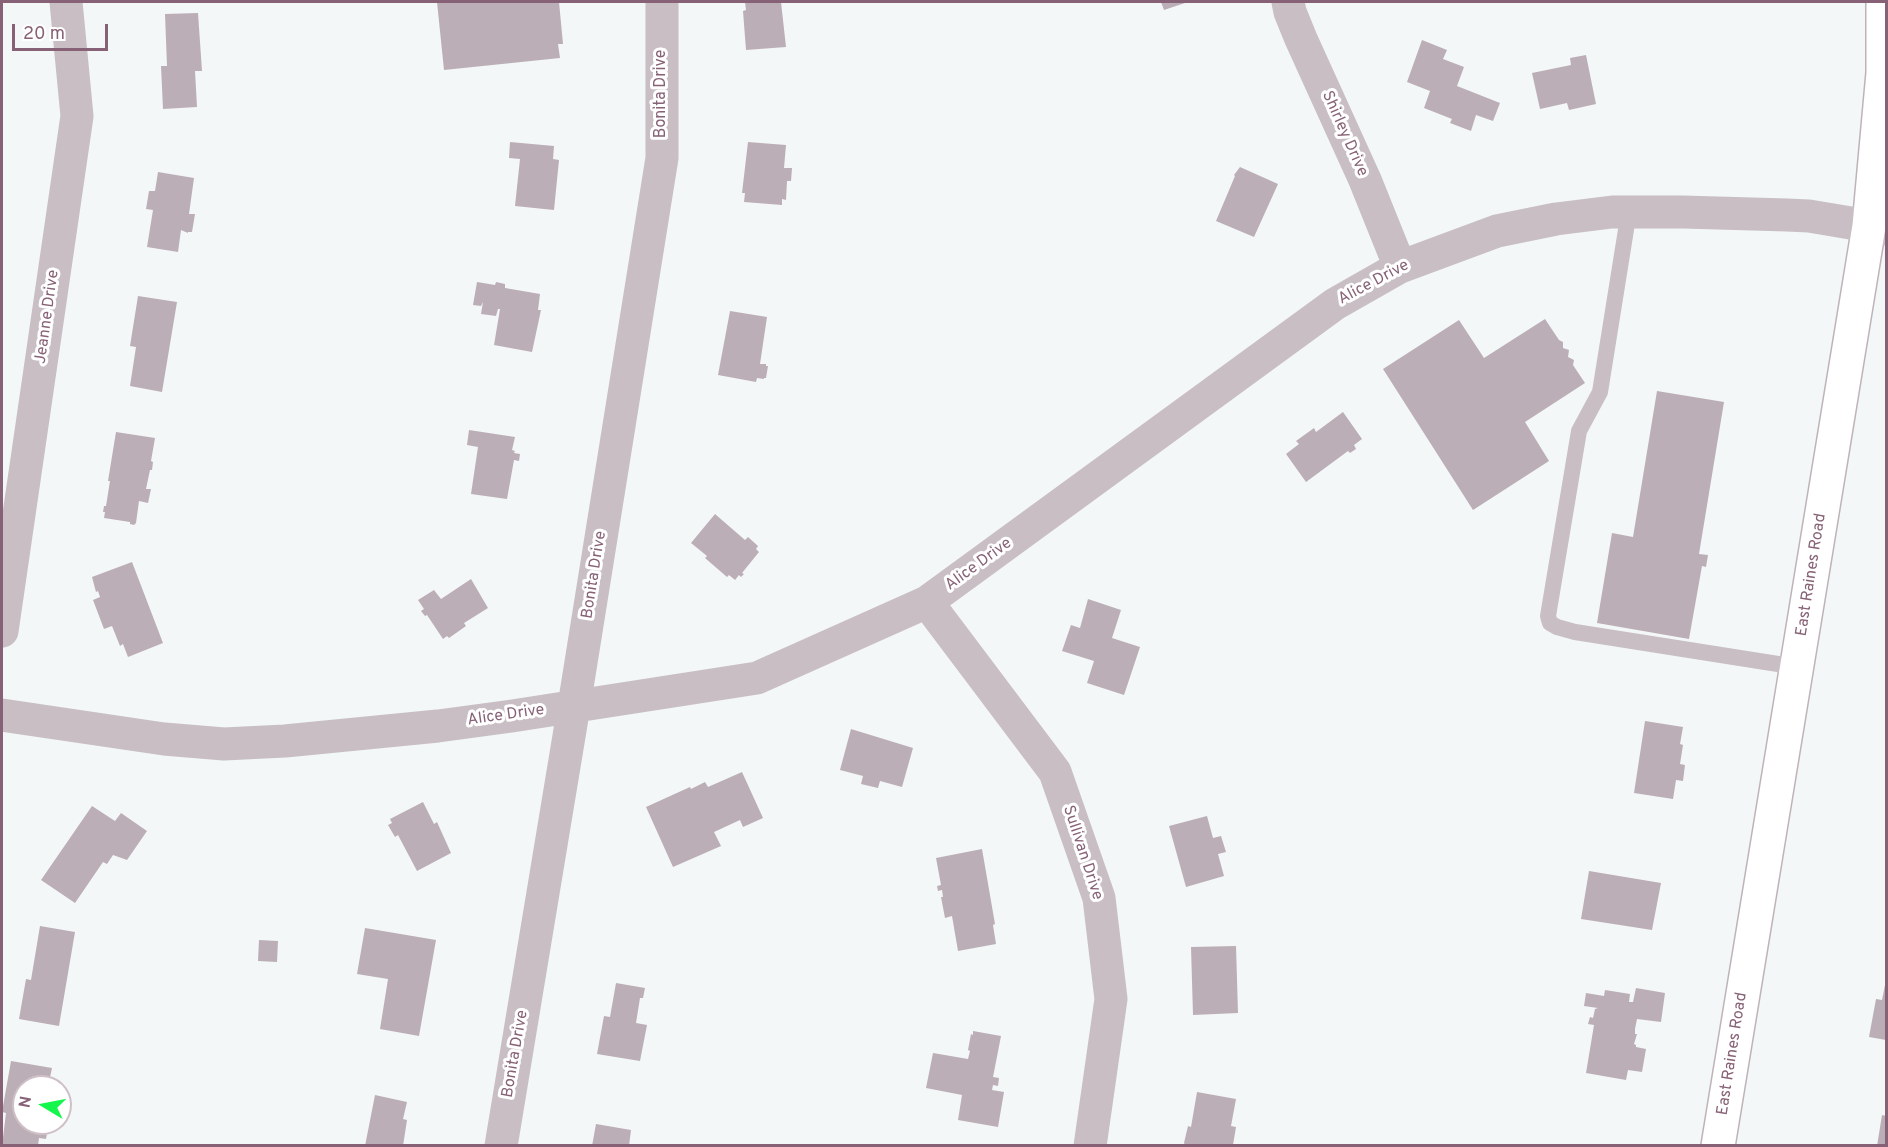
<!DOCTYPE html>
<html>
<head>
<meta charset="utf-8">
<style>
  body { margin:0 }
  #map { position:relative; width:1888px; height:1147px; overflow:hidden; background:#f3f7f7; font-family:Overpass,sans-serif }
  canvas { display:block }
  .frame { position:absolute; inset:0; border:3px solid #876276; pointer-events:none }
  .north { position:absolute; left:12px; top:1075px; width:60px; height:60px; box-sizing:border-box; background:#fff; border:2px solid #cfc0c8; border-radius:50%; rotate:280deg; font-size:16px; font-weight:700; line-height:24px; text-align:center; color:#876276 }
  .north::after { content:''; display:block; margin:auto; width:21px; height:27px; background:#14f64b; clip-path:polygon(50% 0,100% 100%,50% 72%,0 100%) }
  .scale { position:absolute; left:12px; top:24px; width:96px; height:27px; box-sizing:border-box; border:3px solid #876276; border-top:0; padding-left:8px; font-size:18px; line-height:21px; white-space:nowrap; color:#876276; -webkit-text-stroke:4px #fff; paint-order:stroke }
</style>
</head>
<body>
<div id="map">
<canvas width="1888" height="1147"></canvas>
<div class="frame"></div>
<div class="north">N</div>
<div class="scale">20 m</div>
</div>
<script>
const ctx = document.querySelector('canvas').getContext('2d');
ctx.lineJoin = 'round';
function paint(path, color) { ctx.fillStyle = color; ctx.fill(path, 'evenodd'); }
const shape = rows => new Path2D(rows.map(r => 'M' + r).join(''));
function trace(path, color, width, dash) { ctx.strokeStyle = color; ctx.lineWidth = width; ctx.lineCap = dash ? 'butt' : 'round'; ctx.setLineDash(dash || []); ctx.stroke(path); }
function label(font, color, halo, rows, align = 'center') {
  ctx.font = font + ' Overpass,sans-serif'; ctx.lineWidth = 6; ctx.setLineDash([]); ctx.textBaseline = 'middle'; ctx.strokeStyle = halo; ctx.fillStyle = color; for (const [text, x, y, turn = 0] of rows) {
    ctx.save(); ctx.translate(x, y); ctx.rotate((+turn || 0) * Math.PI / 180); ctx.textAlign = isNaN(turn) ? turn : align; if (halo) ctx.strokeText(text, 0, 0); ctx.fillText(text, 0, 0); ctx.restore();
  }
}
paint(shape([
  [437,2,559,2,563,44,558,44,560,58,444,70],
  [745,2,781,2,786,47,746,50,743,11,746,10],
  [1161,2,1188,2,1164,10],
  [198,13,202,71,195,71,197,107,163,109,161,66,167,66,165,14],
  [1422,40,1447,50,1443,59,1464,67,1457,86,1500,103,1493,121,1476,115,1471,131,1450,123,1452,119,1424,108,1430,91,1407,82],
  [1586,55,1596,104,1569,110,1567,103,1540,109,1532,73,1571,65,1570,58],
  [510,142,554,146,553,159,559,160,554,210,515,206,520,159,509,158],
  [748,142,786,145,784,168,792,168,791,181,787,181,786,200,782,199,782,205,744,202,745,193,742,193],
  [1240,167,1278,184,1254,237,1216,221,1235,176,1234,175],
  [158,172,194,178,189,214,195,214,192,232,188,232,188,233,181,230,178,252,147,247,153,210,146,209,149,191,155,191],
  [477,282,495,285,496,282,505,284,505,288,540,294,538,310,541,310,532,352,494,345,500,309,498,309,496,316,481,314,483,302,481,306,473,305],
  [138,296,177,302,162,392,130,386,136,347,130,346],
  [730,311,767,317,760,364,766,364,766,366,768,366,766,378,764,378,764,379,757,378,756,382,718,375],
  [1545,319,1559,340,1563,342,1563,348,1569,350,1568,357,1574,360,1573,365,1585,383,1525,422,1549,461,1473,510,1383,369,1459,320,1484,358],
  [1657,391,1724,402,1699,554,1708,555,1706,567,1702,566,1689,639,1597,623,1612,533,1633,537],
  [1343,412,1362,439,1354,445,1356,449,1350,453,1348,451,1306,482,1286,454,1299,444,1296,441,1314,428,1316,432],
  [469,430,515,437,512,450,515,451,514,453,520,454,519,461,514,460,507,499,471,494,478,447,467,445],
  [116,432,155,438,151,461,153,462,152,470,150,470,146,489,151,489,148,503,139,501,136,523,134,525,130,524,130,522,104,518,105,512,103,512,104,506,106,506,110,481,108,481],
  [715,514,745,540,748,537,758,546,756,549,759,552,742,573,744,574,741,577,739,575,735,580,729,575,727,577,705,558,707,556,691,543],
  [132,562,163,643,128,657,123,644,120,646,112,626,104,629,93,600,100,597,98,591,96,592,92,577],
  [471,579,488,608,464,623,466,626,449,638,447,636,443,639,427,615,425,616,421,611,424,609,418,600,434,590,441,599],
  [1088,599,1121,610,1112,638,1140,647,1124,695,1087,683,1094,661,1062,651,1071,625,1080,628],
  [1645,721,1683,727,1680,744,1683,745,1680,764,1685,765,1683,781,1676,780,1673,799,1634,793],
  [851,729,913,748,902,787,880,781,878,788,861,784,863,776,840,770],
  [742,772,763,818,743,827,740,820,714,832,721,846,673,867,646,807,690,787,691,789,705,782,708,787],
  [423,802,434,824,437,822,451,853,417,871,398,835,395,837,388,825,392,823,390,819],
  [92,806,115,821,121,813,147,831,127,860,113,855,107,864,103,862,75,903,41,880],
  [1207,816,1213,838,1221,836,1226,852,1218,854,1224,876,1186,887,1169,826],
  [982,849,995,924,993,925,996,944,958,951,952,916,945,918,941,897,943,897,942,890,938,891,937,886,941,885,936,858],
  [1589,871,1661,883,1652,930,1581,919],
  [40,926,75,932,59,1026,19,1019,26,979,31,980],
  [365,928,436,940,419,1036,380,1029,388,979,357,974],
  [259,940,278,941,277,962,258,961],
  [1236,946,1238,1013,1193,1015,1191,947],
  [616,983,645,988,643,998,640,998,636,1023,647,1025,640,1061,597,1054,604,1016,610,1017],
  [1885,985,1886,985,1886,1040,1869,1037,1876,999,1882,1000],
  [1636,988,1665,993,1661,1022,1637,1019,1635,1029,1635,1034,1637,1034,1634,1044,1636,1045,1636,1047,1646,1049,1642,1072,1628,1070,1626,1080,1586,1073,1594,1025,1588,1024,1590,1017,1593,1018,1595,1009,1598,1008,1584,1006,1586,993,1604,996,1605,990,1630,994,1629,1002,1633,1002],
  [973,1031,1001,1036,993,1077,999,1078,998,1086,993,1085,992,1090,1004,1092,998,1127,958,1120,962,1095,926,1088,933,1053,968,1059,970,1051,968,1050,971,1034,973,1035],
  [11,1061,52,1068,48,1087,24,1087,24,1123,49,1123,46,1139,39,1138,38,1146,2,1146,6,1113,2,1112],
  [1197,1092,1236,1099,1231,1126,1236,1127,1233,1145,1186,1146,1184,1143,1188,1126,1191,1127],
  [375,1095,407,1102,403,1119,407,1120,403,1146,365,1146],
  [1882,1115,1886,1116,1886,1146,1877,1146],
  [596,1124,631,1130,629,1146,592,1146]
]), '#bcaeb6');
const secondary = shape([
  [1718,1146,1869,226,1883,73,1883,2]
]);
trace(secondary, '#bfb3b9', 36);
trace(shape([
  [1629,211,1600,392,1579,431,1548,616,1550,623,1557,627,1575,632,1797,667]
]), '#c8bec4', 16);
trace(shape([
  [1288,2,1290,12,1301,39,1365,180,1400,267],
  [927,602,1055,772,1099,898,1111,999,1090,1146],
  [2,631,77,116,66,2],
  [2,715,164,739,224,744,285,741,438,726,512,716,757,678,927,602,1335,304,1400,267,1497,231,1556,219,1612,212,1683,212,1787,215,1809,216,1886,229],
  [501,1146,574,706,662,158,662,2]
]), '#c8bec4', 33);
trace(secondary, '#fff', 33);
label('16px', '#876276', '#fff', [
  ["Bonita Drive",662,94,-90],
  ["Shirley Drive",1344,134,66],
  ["Alice Drive",1374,283,-28],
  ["Jeanne Drive",48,317,-82],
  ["Alice Drive",979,565,-36],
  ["Bonita Drive",595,575,-81],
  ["East Raines Road",1812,575,-81],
  ["Alice Drive",506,716,-8],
  ["Sullivan Drive",1082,853,72],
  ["Bonita Drive",516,1054,-80],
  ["East Raines Road",1733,1054,-81]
]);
</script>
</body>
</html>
